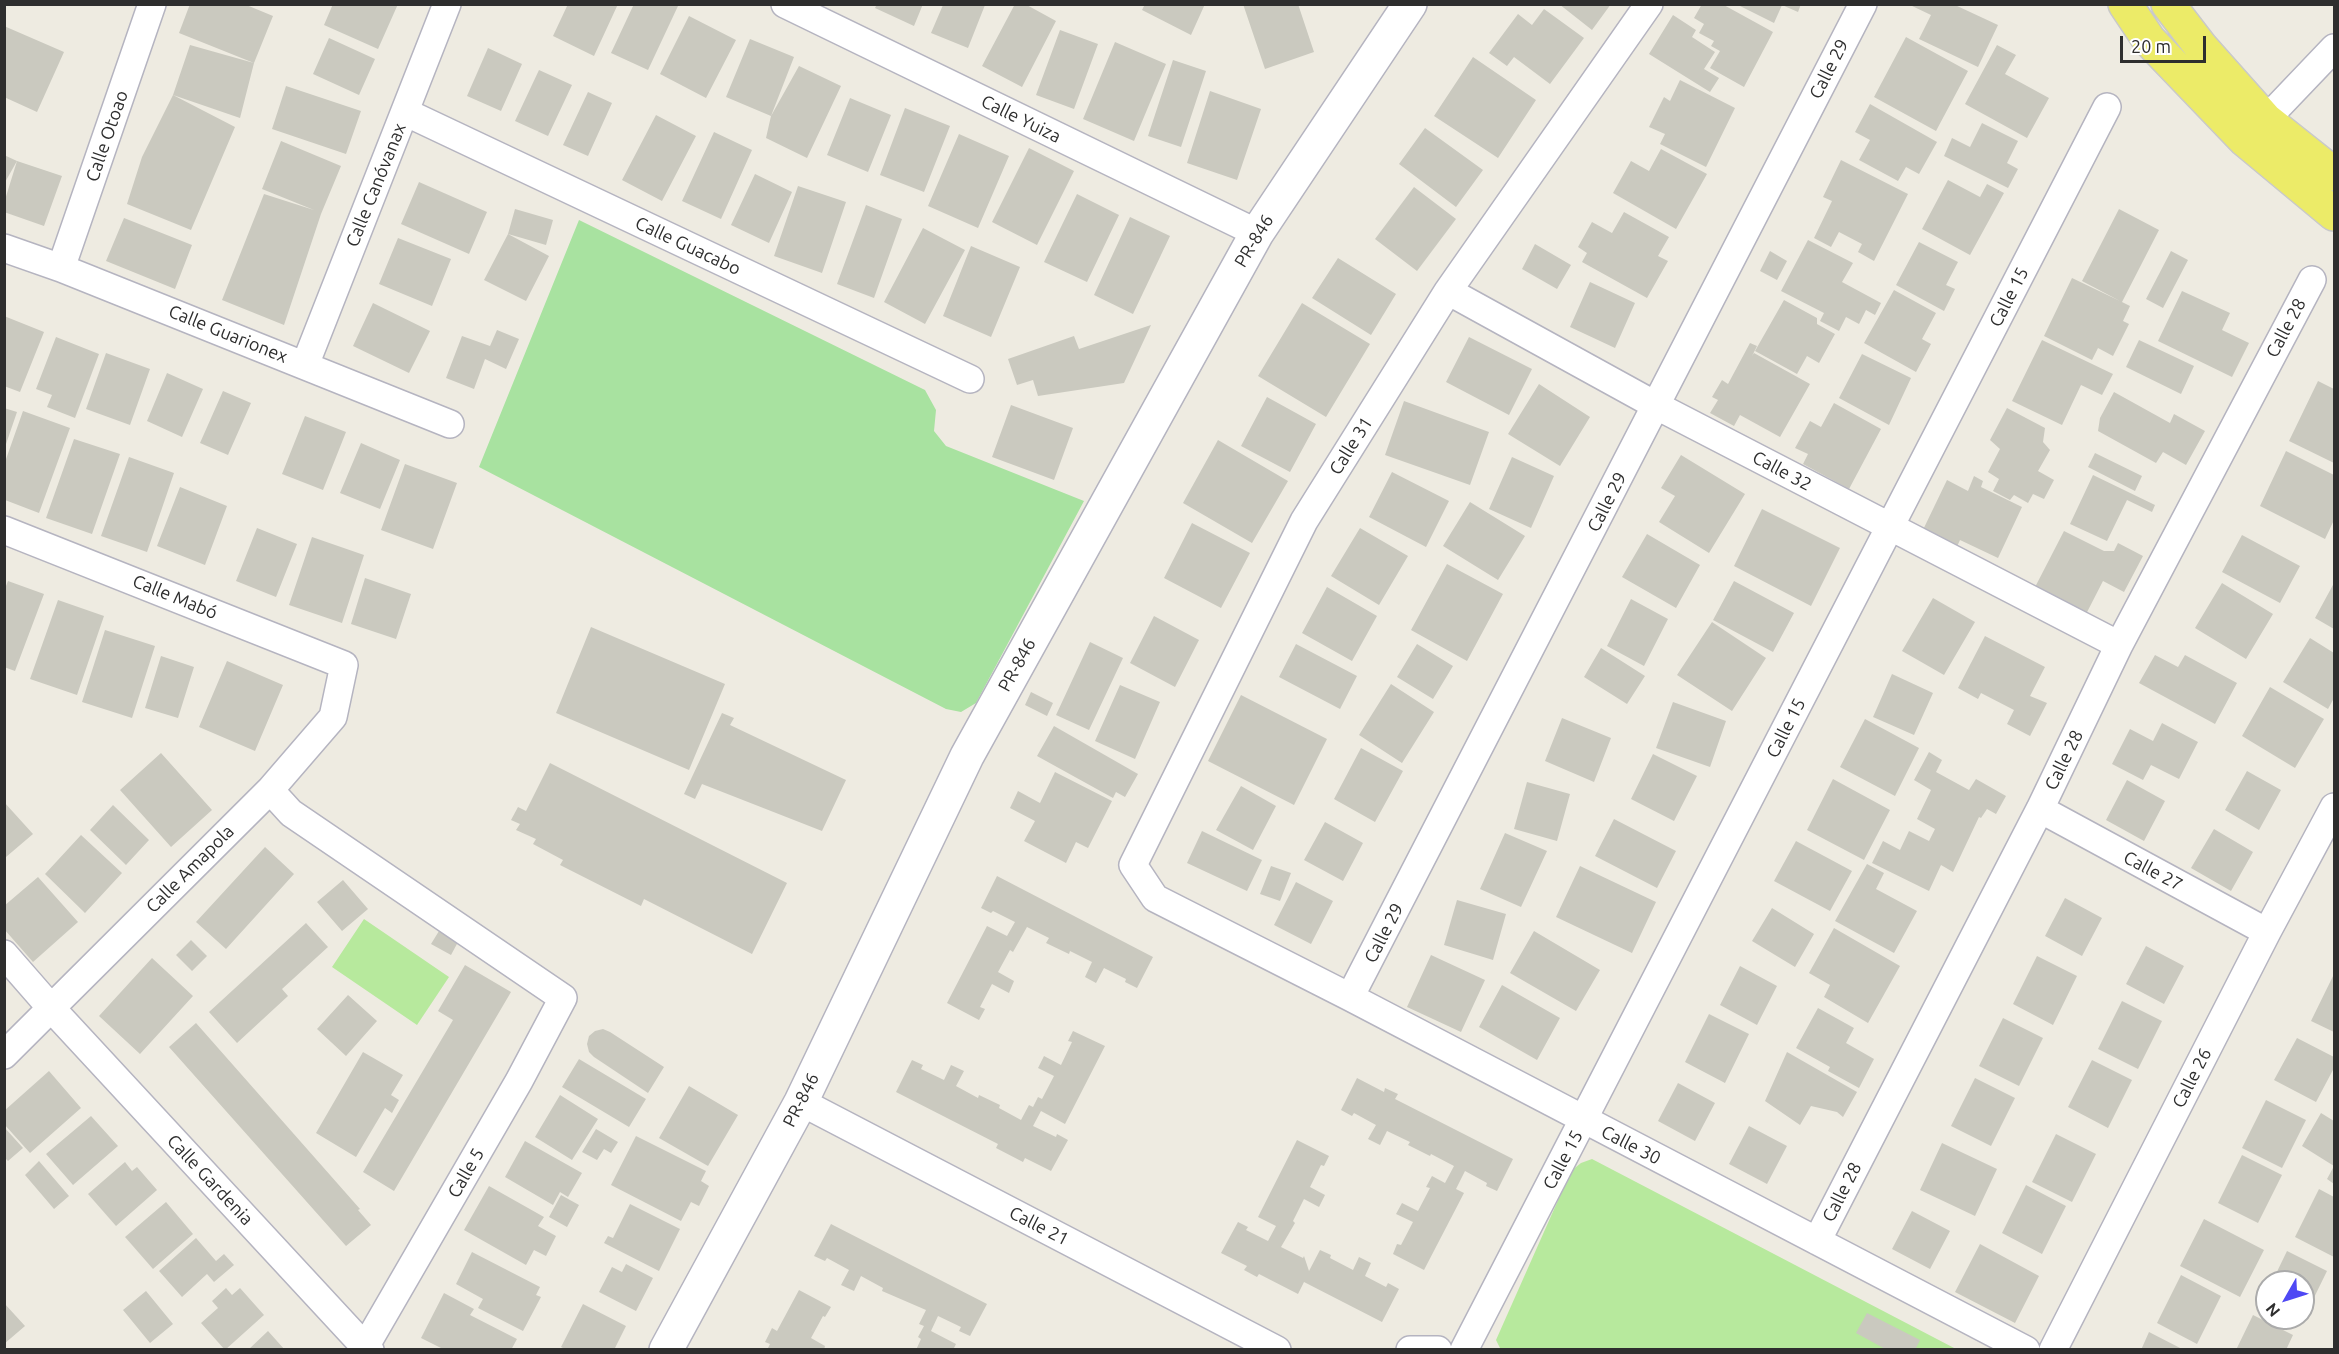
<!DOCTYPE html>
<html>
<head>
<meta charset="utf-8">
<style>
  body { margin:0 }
  #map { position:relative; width:2339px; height:1354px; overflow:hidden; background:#eeebe1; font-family:Ubuntu,sans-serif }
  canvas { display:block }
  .frame { position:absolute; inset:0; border:6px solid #2e2e2e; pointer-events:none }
  .north { position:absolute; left:2255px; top:1270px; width:60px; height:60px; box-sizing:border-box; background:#fff; border:2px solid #ababab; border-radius:50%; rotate:231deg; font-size:16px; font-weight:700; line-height:24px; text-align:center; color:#2e2e2e }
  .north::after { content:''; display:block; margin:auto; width:21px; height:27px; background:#4f49f4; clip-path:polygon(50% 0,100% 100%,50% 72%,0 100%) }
  .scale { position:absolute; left:2120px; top:36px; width:86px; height:27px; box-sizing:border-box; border:3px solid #2e2e2e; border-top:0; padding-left:8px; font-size:18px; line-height:21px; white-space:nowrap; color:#2e2e2e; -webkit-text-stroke:4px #fff; paint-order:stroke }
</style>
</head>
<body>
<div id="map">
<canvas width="2339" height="1354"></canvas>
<div class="frame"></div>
<div class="north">N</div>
<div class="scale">20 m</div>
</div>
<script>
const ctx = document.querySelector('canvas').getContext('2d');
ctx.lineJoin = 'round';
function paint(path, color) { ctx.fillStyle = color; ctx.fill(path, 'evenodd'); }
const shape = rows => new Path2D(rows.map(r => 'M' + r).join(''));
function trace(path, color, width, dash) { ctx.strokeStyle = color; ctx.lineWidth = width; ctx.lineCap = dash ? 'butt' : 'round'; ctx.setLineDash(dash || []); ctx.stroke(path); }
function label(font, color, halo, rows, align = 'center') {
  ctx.font = font + ' Ubuntu,sans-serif'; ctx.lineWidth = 6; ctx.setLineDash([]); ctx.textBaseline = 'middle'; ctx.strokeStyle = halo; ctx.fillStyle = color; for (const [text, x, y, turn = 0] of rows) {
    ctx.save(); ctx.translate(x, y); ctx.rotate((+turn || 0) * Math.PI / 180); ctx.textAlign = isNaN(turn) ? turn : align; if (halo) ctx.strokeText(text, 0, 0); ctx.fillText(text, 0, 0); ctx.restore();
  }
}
paint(shape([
  [579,220,925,390,936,410,934,431,946,446,1084,501,976,703,961,712,946,709,479,467]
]), '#a8e2a0');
paint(shape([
  [364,919,449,977,417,1025,332,967],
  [1592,1159,1956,1349,1501,1350,1496,1340,1571,1171,1581,1163]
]), '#b7e99d');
paint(shape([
  [190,4,244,4,273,16,254,63,240,118,173,95,235,127,191,230,127,204,142,157,173,95,190,45,254,63,179,33],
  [333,4,398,4,378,49,324,25],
  [568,4,618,4,594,56,553,36],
  [634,4,678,6,648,70,611,53],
  [877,4,923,4,914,26,875,8],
  [1015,4,1025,4,1056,21,1022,87,982,66],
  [1145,4,1205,4,1191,35,1142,10],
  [1243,4,1298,4,1314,52,1265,69],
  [1559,4,1611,4,1592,30],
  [1702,4,1722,4,1773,32,1744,87,1710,68,1720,51,1711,46,1714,41,1699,33,1704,24,1694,18],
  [1736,4,1801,4,1798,12,1782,5,1774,23],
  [943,5,985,5,968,48,931,33],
  [1910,5,1955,5,1998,25,1978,67,1919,39,1931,15],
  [1544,9,1584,38,1550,84,1514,57,1507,66,1489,53,1518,14,1532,25],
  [1673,15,1696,30,1692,37,1715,52,1704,69,1719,78,1710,92,1649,54],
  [689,16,736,40,706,98,660,74],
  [4,26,64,52,37,112,4,97],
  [1060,30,1098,44,1074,109,1036,95],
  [1906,37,1968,71,1936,131,1874,97],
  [329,38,375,59,359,95,313,74],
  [750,39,794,57,771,116,726,97],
  [1115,42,1166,64,1134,141,1083,119],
  [1997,45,2016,55,2005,74,2049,98,2027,138,1965,104],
  [488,48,522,64,501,111,467,96],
  [1473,57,1536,100,1498,158,1434,116],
  [1173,60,1206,71,1181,147,1148,136],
  [799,66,841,86,807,158,766,138,771,116],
  [539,70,572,85,548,136,515,121],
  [1680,80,1735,108,1706,167,1660,144,1665,134,1649,127,1664,97,1670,101],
  [286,86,361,111,346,154,272,129],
  [1210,91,1261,109,1237,180,1187,163],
  [588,92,612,103,588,156,563,145],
  [850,98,891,115,868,172,827,155],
  [1870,104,1937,142,1919,174,1906,167,1898,181,1859,160,1870,140,1855,132],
  [905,108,950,126,924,192,880,175],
  [656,115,696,136,662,201,622,180],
  [1982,123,2018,141,2007,163,2018,169,2008,188,1944,156,1952,138,1970,147],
  [1425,128,1483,170,1456,207,1399,164],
  [714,132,752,150,721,219,682,201],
  [959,134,1009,156,978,228,928,206],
  [281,141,341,166,321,214,284,325,222,300,264,194,314,210,262,189],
  [1029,148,1074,171,1037,245,992,222],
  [1661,149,1707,174,1676,229,1613,193,1631,161,1649,171],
  [4,155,17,161,4,184],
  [1841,160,1908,194,1874,261,1858,252,1862,244,1839,232,1831,247,1814,238,1832,201,1823,197],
  [17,161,62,176,44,226,4,212,4,203],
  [755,174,792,192,769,243,731,225],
  [1948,180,1980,197,1987,184,2004,193,1970,255,1922,229],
  [419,182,487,212,469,254,401,224],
  [798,186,846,202,822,273,774,256],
  [1414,187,1456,219,1417,271,1375,239],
  [1077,194,1119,215,1087,282,1044,262],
  [866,205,902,219,874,298,837,284],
  [515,209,553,220,546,245,508,234],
  [2119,209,2159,230,2122,302,2130,306,2123,321,2129,324,2113,356,2098,348,2092,360,2044,336,2072,278,2120,301,2082,281],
  [1624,212,1669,237,1658,256,1668,261,1647,298,1582,262,1587,253,1578,247,1592,222,1612,233],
  [1130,217,1170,236,1133,314,1094,295],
  [124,218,192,245,175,289,106,261],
  [923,228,965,250,925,324,884,302],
  [508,234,549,256,526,301,484,280],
  [398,238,451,259,432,306,379,284],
  [1808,240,1853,263,1842,282,1881,303,1875,315,1866,310,1859,324,1846,317,1839,331,1820,321,1824,313,1781,291],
  [1919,242,1958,262,1946,285,1955,289,1944,311,1896,285],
  [1535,244,1571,265,1557,289,1522,269],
  [971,246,1020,267,991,337,943,316],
  [1770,251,1787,261,1777,280,1760,271],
  [2171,251,2188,260,2163,308,2146,299],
  [1338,258,1396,294,1371,335,1312,298],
  [1590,282,1635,303,1615,348,1570,327],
  [1894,290,1936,313,1922,339,1931,344,1916,372,1864,343],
  [2182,291,2230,313,2222,330,2249,343,2232,377,2158,341],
  [1784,300,1817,318,1817,324,1835,334,1819,363,1807,356,1797,374,1755,351],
  [373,303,430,331,409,373,353,346],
  [1302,303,1370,344,1326,417,1258,376],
  [4,316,44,332,20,392,4,386],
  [1151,325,1124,383,1038,396,1033,380,1017,385,1008,359,1074,336,1079,349],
  [497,330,519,339,506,369,485,359,474,389,446,378,462,336,490,346],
  [56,337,99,354,75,418,47,407,52,395,36,389],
  [1469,337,1532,369,1509,415,1446,382],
  [2042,340,2113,374,2102,395,2081,385,2062,425,2012,401],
  [2139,340,2194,366,2181,394,2126,367],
  [1750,343,1757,346,1752,356,1754,353,1810,384,1780,437,1740,415,1734,426,1710,413,1718,400,1712,397,1722,380,1728,384],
  [106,353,150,369,130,425,86,409],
  [1862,354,1911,378,1889,425,1839,398],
  [167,373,203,389,182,437,147,421],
  [2318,381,2334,389,2334,463,2289,441],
  [1539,384,1590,417,1560,466,1508,434],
  [223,391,251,403,228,455,200,443],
  [2114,392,2170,423,2174,414,2205,431,2186,465,2163,452,2156,463,2098,431,2100,418],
  [1267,397,1316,424,1290,472,1241,446],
  [1404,401,1489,432,1470,485,1385,455],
  [1834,403,1881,429,1849,489,1803,464,1808,454,1795,448,1810,421,1821,427],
  [1011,405,1073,428,1054,480,992,457],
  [4,408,17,412,5,447,4,447],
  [2007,408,2045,428,2043,442,2050,450,2038,471,2054,480,2044,499,2033,494,2028,503,2014,495,2010,500,1993,491,1999,479,1988,472,2000,449,1990,440],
  [23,411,70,428,39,513,5,500,5,462],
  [305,416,346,432,323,490,282,474],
  [74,439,120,454,92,534,46,518],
  [1218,440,1288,481,1252,543,1183,503],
  [361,443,400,460,380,509,340,493],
  [2286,451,2334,475,2334,520,2325,539,2260,506],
  [2095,453,2142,476,2135,491,2088,467],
  [1681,455,1745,494,1709,553,1659,522,1675,496,1661,488],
  [129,457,174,473,147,552,101,536],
  [1512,457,1554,476,1531,528,1489,509],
  [405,464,457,483,433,549,381,530],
  [1392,472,1449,501,1426,547,1369,517],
  [2093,475,2155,505,2152,512,2127,500,2107,541,2070,524],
  [1974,476,1983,481,1981,487,2022,507,1998,558,1960,540,1955,551,1921,534,1947,480,1968,491],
  [180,487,227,506,205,565,157,546],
  [1470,502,1525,536,1498,580,1443,546],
  [1762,509,1840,548,1811,606,1734,566],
  [1192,523,1250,553,1221,608,1164,578],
  [257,528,297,544,276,597,236,581],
  [1360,528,1408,556,1379,605,1331,576],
  [2064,531,2104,551,2114,551,2118,543,2143,556,2124,592,2103,581,2083,620,2032,593],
  [1647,534,1700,565,1676,608,1622,577],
  [2242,535,2300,566,2280,603,2222,572],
  [312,537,364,555,342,623,289,605],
  [1447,564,1503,594,1467,661,1411,630],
  [365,578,411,594,396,639,351,624],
  [8,581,44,594,15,671,4,667,4,591],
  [1734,581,1794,613,1773,652,1713,620],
  [2222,583,2273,614,2246,659,2195,628],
  [2334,583,2334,629,2315,618],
  [1327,587,1377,616,1352,661,1302,633],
  [1933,598,1975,622,1944,675,1902,651],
  [1631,599,1668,619,1644,666,1607,646],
  [58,600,104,616,77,695,30,679],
  [1154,616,1199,640,1175,687,1130,663],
  [1712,622,1766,658,1732,711,1677,675],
  [591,627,725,684,689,770,556,713],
  [105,630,155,646,132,718,82,702],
  [1985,636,2045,667,2030,696,2047,703,2030,736,2007,724,2014,710,1981,693,1978,699,1958,688],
  [2310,638,2334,653,2334,698,2328,709,2283,682],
  [1090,642,1123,658,1089,730,1056,715],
  [1296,644,1357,676,1340,709,1279,677],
  [1417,644,1453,666,1433,699,1397,677],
  [1601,648,1645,676,1627,704,1584,677],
  [2155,655,2178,667,2185,655,2237,683,2215,724,2139,683],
  [161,656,194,667,178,718,145,708],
  [227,661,283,685,255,751,199,727],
  [1892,674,1933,693,1914,735,1873,717],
  [1391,684,1434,712,1402,763,1359,735],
  [1120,685,1160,702,1135,759,1095,741],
  [2270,687,2324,719,2295,768,2242,736],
  [1031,692,1053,703,1047,716,1025,705],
  [1241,695,1327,739,1294,805,1208,761],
  [1673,702,1726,721,1710,767,1656,748],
  [722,713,734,718,730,725,846,780,822,831,702,784,695,799,684,794],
  [1562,718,1611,738,1594,782,1545,761],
  [1865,719,1919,748,1895,796,1840,767],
  [2162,723,2198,742,2179,779,2151,765,2143,780,2112,764,2130,729,2153,741],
  [1054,726,1138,774,1125,797,1116,792,1113,798,1037,756],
  [1361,748,1403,771,1375,822,1334,799],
  [1929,752,1942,760,1936,772,1969,790,1976,779,2006,796,1996,814,1987,809,1981,818,1979,817,1953,872,1941,865,1929,891,1872,863,1883,841,1900,850,1909,831,1929,841,1935,829,1917,819,1931,790,1914,780],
  [161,753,212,810,171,847,120,790],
  [1653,754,1697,776,1674,821,1631,799],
  [550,763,787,883,752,954,644,899,641,906,560,865,563,860,533,844,536,839,516,830,520,824,511,820,518,807,526,811],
  [2247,771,2281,790,2259,830,2225,810],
  [1055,772,1112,801,1088,848,1076,842,1066,863,1024,841,1035,821,1010,808,1018,791,1040,803],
  [1833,779,1890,810,1864,860,1807,830],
  [2127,780,2165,801,2144,841,2106,820],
  [1527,782,1570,794,1557,841,1514,829],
  [1241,786,1276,806,1253,850,1216,830],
  [4,802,33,834,6,857,4,856],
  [113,805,149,840,126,865,90,830],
  [1614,819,1676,851,1657,888,1595,856],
  [1325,822,1363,843,1343,881,1304,860],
  [2214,829,2253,852,2231,891,2191,868],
  [1202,831,1262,860,1247,891,1187,863],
  [1505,833,1547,851,1521,907,1480,889],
  [81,835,122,873,85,913,45,874],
  [1796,841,1852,871,1830,911,1774,881],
  [265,847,294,874,226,949,196,922],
  [1867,864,1884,873,1876,889,1917,911,1894,953,1835,921],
  [1271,866,1291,873,1280,901,1260,894],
  [1580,866,1656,902,1632,953,1556,917],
  [997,876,1153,957,1137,988,1125,982,1126,979,1104,968,1096,983,1085,977,1092,962,1070,951,1069,954,1046,943,1049,938,1027,927,1013,952,1010,950,998,972,1014,981,1009,993,992,984,980,1007,985,1009,979,1020,947,1003,987,926,1007,936,1015,922,993,911,991,913,981,908],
  [38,877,78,922,33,962,4,929,4,906],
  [343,880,368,909,342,931,317,902],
  [1296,882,1333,901,1311,944,1274,925],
  [2065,898,2102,918,2082,956,2045,936],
  [1457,900,1506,914,1493,960,1444,945],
  [1772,908,1814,934,1795,967,1752,941],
  [306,923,328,947,282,989,288,996,237,1043,209,1012],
  [1834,928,1900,966,1868,1023,1824,997,1830,985,1809,973],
  [439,931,458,942,451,955,431,944],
  [1534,931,1600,970,1576,1011,1510,973],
  [191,940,207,956,192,971,176,955],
  [2146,946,2184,966,2164,1004,2126,984],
  [1431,955,1485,980,1461,1032,1407,1007],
  [2037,956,2077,976,2053,1025,2013,1004],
  [152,958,193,996,140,1054,99,1016],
  [465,965,511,992,394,1191,363,1172,453,1020,438,1011],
  [1740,966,1777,986,1757,1025,1720,1005],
  [2334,974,2334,1032,2311,1021],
  [1502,985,1560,1018,1537,1060,1479,1027],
  [348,995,377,1021,346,1056,317,1029],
  [2122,1001,2162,1021,2138,1069,2098,1049],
  [1818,1008,1854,1028,1846,1043,1874,1059,1859,1088,1828,1071,1830,1067,1796,1048],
  [1709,1014,1749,1034,1725,1083,1685,1062],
  [2003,1018,2043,1038,2019,1086,1979,1066],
  [196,1023,360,1209,358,1210,371,1225,346,1246,169,1047],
  [603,1029,610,1032,664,1067,648,1093,594,1057,589,1052,587,1044,589,1036,595,1031],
  [1073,1031,1105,1046,1065,1124,1041,1111,1033,1126,1056,1137,1057,1134,1068,1140,1051,1171,1025,1158,1023,1162,996,1148,998,1144,896,1092,912,1060,923,1065,921,1069,944,1080,951,1065,964,1071,956,1086,978,1098,979,1095,1000,1105,999,1108,1021,1120,1029,1105,1033,1107,1038,1097,1042,1099,1054,1076,1038,1068,1044,1056,1061,1065,1072,1042,1068,1041],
  [2297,1038,2334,1057,2334,1068,2316,1102,2274,1080],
  [363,1052,403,1075,391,1095,399,1100,392,1113,385,1108,356,1157,316,1133],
  [1787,1052,1857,1092,1843,1117,1837,1112,1811,1106,1800,1125,1765,1101],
  [579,1059,646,1099,629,1127,562,1087],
  [2092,1060,2132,1080,2108,1128,2068,1107],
  [49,1071,81,1108,30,1153,4,1124,4,1111],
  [1357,1078,1384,1092,1385,1088,1398,1094,1395,1099,1513,1159,1497,1191,1486,1186,1487,1183,1465,1171,1456,1189,1464,1193,1424,1270,1393,1254,1397,1244,1401,1245,1413,1222,1396,1214,1402,1203,1418,1211,1430,1188,1426,1187,1432,1176,1445,1183,1454,1166,1431,1154,1430,1156,1408,1145,1410,1142,1387,1131,1380,1145,1368,1139,1376,1125,1354,1113,1352,1116,1341,1110],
  [1975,1078,2015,1098,1991,1146,1951,1126],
  [1678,1083,1715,1103,1695,1141,1658,1121],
  [689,1086,738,1115,708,1166,659,1138],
  [560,1095,598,1119,572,1160,535,1137],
  [2266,1100,2306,1120,2282,1168,2242,1148],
  [2321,1113,2334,1121,2334,1184,2327,1179,2334,1166,2302,1146],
  [91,1116,118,1146,73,1185,46,1154],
  [1749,1126,1787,1146,1767,1184,1729,1164],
  [4,1127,23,1148,8,1161,4,1157],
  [596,1129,618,1142,611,1153,604,1149,597,1160,582,1152],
  [2056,1134,2096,1154,2072,1202,2032,1182],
  [636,1136,706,1171,701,1181,709,1186,699,1206,691,1202,681,1221,611,1185],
  [1297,1140,1329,1156,1324,1166,1321,1165,1310,1187,1325,1195,1319,1207,1304,1199,1293,1221,1295,1223,1281,1247,1303,1258,1304,1256,1309,1271,1320,1250,1331,1255,1330,1258,1353,1270,1359,1257,1371,1263,1365,1276,1386,1287,1388,1283,1399,1289,1382,1322,1304,1282,1298,1294,1259,1274,1257,1277,1244,1270,1247,1266,1221,1253,1238,1222,1248,1227,1246,1230,1268,1241,1276,1226,1258,1217],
  [525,1141,582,1173,568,1197,560,1192,553,1205,505,1177],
  [1942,1143,1997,1169,1975,1216,1920,1190],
  [2242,1155,2282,1175,2258,1223,2218,1203],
  [39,1161,69,1196,54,1209,25,1175],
  [125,1162,132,1171,137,1167,157,1190,116,1226,88,1194],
  [2026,1185,2066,1206,2042,1254,2002,1233],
  [489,1186,544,1217,538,1226,556,1236,546,1256,534,1250,526,1265,464,1230],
  [2319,1189,2334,1197,2334,1257,2295,1237],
  [561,1195,579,1205,567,1227,549,1217],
  [166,1202,193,1234,153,1269,125,1237],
  [630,1204,680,1229,659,1271,604,1243,608,1236,613,1238],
  [1912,1211,1950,1231,1930,1269,1892,1249],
  [2204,1219,2264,1250,2240,1297,2180,1266],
  [831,1224,987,1304,970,1336,959,1331,961,1327,938,1316,931,1331,956,1344,953,1350,916,1350,921,1339,918,1337,924,1326,919,1324,926,1310,882,1291,883,1288,861,1276,854,1291,841,1285,849,1270,827,1258,825,1261,814,1256],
  [196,1238,216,1261,224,1254,234,1265,214,1282,207,1274,182,1297,159,1271],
  [1980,1244,2039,1276,2015,1323,1955,1292],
  [2287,1251,2327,1271,2303,1320,2303,1282,2272,1282],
  [472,1252,540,1287,536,1295,541,1297,523,1331,478,1308,483,1299,456,1284],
  [626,1264,653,1278,636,1311,599,1292,612,1267,622,1272],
  [2181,1275,2221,1296,2197,1344,2157,1323],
  [226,1288,232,1295,240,1288,264,1315,225,1350,201,1323,218,1308,212,1301],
  [799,1290,831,1307,825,1317,823,1316,811,1338,825,1346,824,1350,767,1350,770,1344,765,1342,772,1328,777,1331],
  [146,1291,173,1324,150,1343,123,1310],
  [444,1293,474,1309,470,1315,517,1339,511,1350,445,1350,421,1338],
  [4,1303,25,1326,4,1344],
  [583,1304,626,1326,614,1350,567,1350,561,1347],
  [1867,1313,1920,1340,1915,1350,1887,1350,1856,1333],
  [2253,1315,2293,1335,2286,1350,2236,1350],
  [268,1331,285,1350,248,1350],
  [2149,1332,2184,1350,2141,1350]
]), '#cac9bf');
const street = shape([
  [785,4,1257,233],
  [1649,4,1448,291,1304,521,1133,865,1155,898,1350,997,2026,1350],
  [405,112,970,379],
  [2252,134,2334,48],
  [4,248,61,268,450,424],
  [61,268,152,4],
  [1448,291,1657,406,2119,645],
  [305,365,447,4],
  [4,530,344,665,333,717,270,790,4,1055],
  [270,790,291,813,563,998,519,1081,365,1347],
  [2040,809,2267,932],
  [4,954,52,1009,365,1347,370,1350],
  [1350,997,1863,4],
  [801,1102,1277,1350],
  [1817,1241,2040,809,2119,645,2312,280],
  [1410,1350,1438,1350],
  [1464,1350,2107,107],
  [2053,1350,2267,932,2334,807]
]);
const secondary = shape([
  [666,1350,801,1102,967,756,1257,233,1410,4]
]);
const primary = shape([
  [2125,4,2149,40,2245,140,2334,214],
  [2168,4,2201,47,2266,120,2334,174]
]);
trace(street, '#b5b4c0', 30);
trace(secondary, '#b5b4c0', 36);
trace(primary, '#c9c9c9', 36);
trace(street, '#fff', 27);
trace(secondary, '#fff', 33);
trace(primary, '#eceb68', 33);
label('18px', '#2e2e2e', '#fff', [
  ["Calle 29",1829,69,-63],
  ["Calle Yuiza",1021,119,26],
  ["Calle Otoao",107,136,-71],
  ["Calle Canóvanax",376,185,-68],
  ["PR-846",1254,241,-59],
  ["Calle Guacabo",688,246,25],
  ["Calle 15",2009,297,-63],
  ["Calle 28",2286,328,-62],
  ["Calle Guarionex",228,334,22],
  ["Calle 31",1351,446,-58],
  ["Calle 32",1782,471,28],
  ["Calle 29",1607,502,-63],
  ["Calle Mabó",175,597,22],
  ["PR-846",1017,665,-61],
  ["Calle 15",1786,728,-63],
  ["Calle 28",2064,760,-64],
  ["Calle Amapola",190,869,-45],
  ["Calle 27",2153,871,28],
  ["Calle 29",1384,933,-63],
  ["Calle 26",2192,1078,-63],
  ["PR-846",801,1100,-63],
  ["Calle 30",1631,1145,27],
  ["Calle 15",1563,1160,-62],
  ["Calle 5",466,1173,-60],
  ["Calle Gardenia",210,1180,47],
  ["Calle 28",1842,1192,-63],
  ["Calle 21",1039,1226,27]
]);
</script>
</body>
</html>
